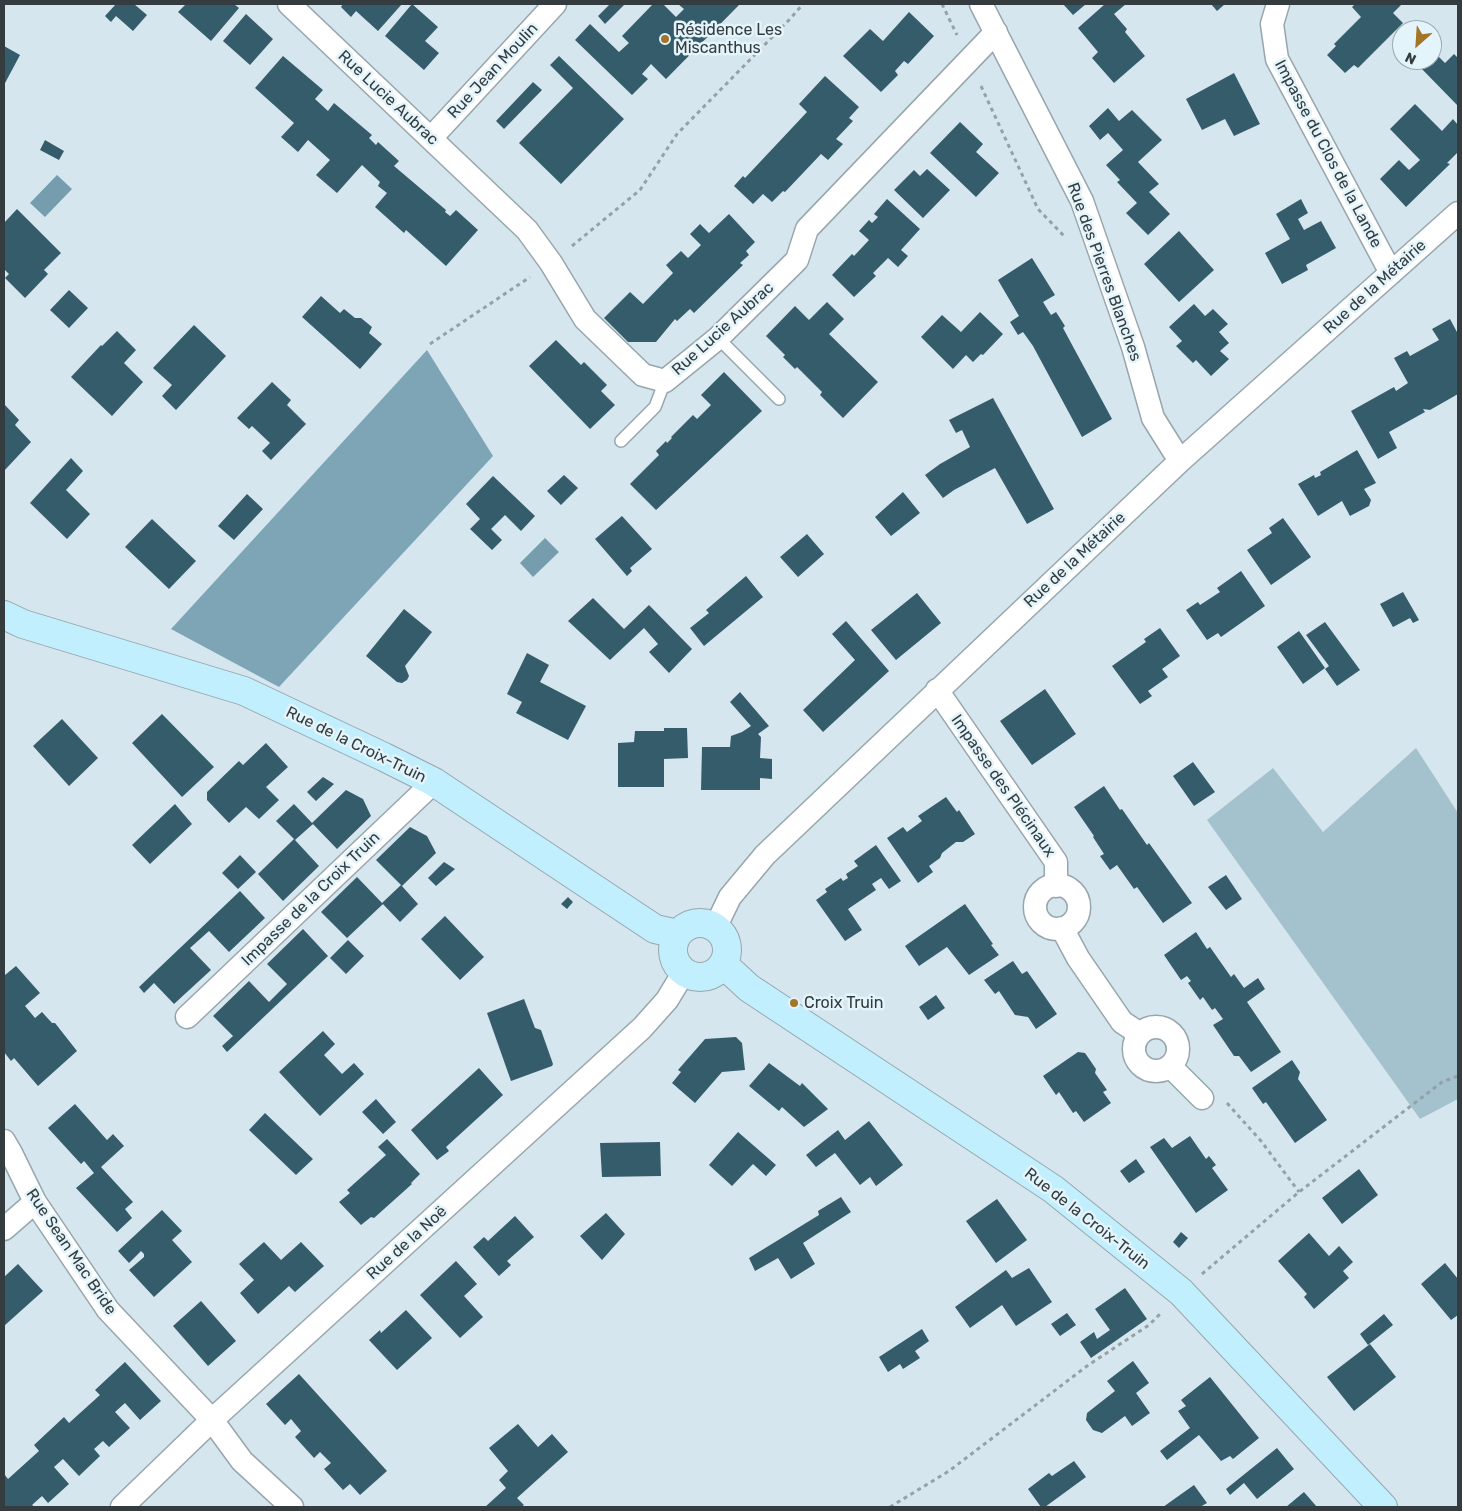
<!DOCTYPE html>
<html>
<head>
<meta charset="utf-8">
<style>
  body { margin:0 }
  #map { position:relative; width:1462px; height:1511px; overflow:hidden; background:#d6e6ee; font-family:Rubik,sans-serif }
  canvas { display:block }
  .frame { position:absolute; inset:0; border:5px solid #353c3f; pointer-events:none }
  .north { position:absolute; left:1392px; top:20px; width:50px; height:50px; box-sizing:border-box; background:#e3f4fb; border:1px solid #9daab0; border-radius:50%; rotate:206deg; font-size:14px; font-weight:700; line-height:20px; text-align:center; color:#353c3f }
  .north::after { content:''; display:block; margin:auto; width:18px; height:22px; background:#a47528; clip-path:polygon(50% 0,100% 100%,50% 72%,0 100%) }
</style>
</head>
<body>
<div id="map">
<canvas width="1462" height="1511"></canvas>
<div class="frame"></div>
<div class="north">N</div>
</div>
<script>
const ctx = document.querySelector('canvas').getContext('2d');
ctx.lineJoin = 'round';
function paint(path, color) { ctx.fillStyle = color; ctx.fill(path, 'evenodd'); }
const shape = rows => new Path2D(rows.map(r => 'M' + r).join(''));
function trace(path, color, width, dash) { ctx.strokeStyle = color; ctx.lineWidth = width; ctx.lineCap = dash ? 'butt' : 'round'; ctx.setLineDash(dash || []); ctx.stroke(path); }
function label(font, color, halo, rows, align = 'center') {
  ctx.font = font + ' Rubik,sans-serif'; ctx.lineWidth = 5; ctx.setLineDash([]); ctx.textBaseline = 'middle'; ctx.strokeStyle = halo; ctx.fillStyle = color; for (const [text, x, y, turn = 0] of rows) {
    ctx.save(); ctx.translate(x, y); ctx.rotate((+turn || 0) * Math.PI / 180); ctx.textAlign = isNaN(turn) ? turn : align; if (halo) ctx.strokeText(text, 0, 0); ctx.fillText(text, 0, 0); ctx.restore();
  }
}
paint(shape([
  [1416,748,1458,813,1458,1099,1420,1119,1207,820,1273,768,1323,832]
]), '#a4c1ce');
paint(shape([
  [427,350,493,456,279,687,171,629]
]), '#7da5b6');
paint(shape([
  [57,175,72,189,45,217,30,203],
  [545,538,559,552,533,577,520,563]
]), '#759dae');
paint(shape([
  [116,4,134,4,147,15,133,31,116,16,111,22,105,16],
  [186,4,234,4,239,8,211,41,178,12],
  [343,4,402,4,378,31,356,11,351,17,341,7],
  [412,4,438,27,425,41,439,53,424,70,385,36],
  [610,4,625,4,605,24,598,16],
  [653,4,663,4,676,17,684,9,678,4,740,4,666,79,651,64,642,74,648,79,632,95,575,40,590,24,619,52,629,43,622,36],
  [1063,4,1086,4,1073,15],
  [1105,4,1126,4,1114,14,1127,29,1125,32,1145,56,1114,83,1092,58,1098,52,1078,28],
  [1211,4,1225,4,1217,11],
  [1355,4,1402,4,1393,13,1403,23,1358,68,1354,65,1345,73,1327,55,1336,46,1334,44,1361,17,1352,7],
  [909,12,934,36,908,64,904,61,895,71,898,75,881,92,843,56,870,29,883,41],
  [246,14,273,39,250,65,223,41],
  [4,46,20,55,4,85],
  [1435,53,1445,63,1454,54,1458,58,1458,106,1420,67,1428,60,1432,60,1432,56],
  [283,56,323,90,315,99,328,111,334,103,372,135,369,138,376,145,378,142,399,161,394,166,446,210,445,212,450,216,456,210,478,230,446,266,406,230,404,233,375,207,387,193,378,186,380,182,362,165,337,193,316,175,330,160,308,140,298,152,281,137,294,123,255,88],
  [559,56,624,119,561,184,519,143,573,88,550,65],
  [1234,73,1260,124,1234,136,1225,119,1202,130,1186,99],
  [825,76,859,107,849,118,853,121,836,139,843,144,828,160,821,154,785,192,783,191,772,202,763,194,753,204,734,186,743,176,745,178,807,112,799,104],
  [533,82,542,90,504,129,496,121],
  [1415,104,1442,131,1453,119,1458,125,1458,152,1447,163,1450,164,1406,207,1380,179,1399,160,1409,170,1420,160,1390,129],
  [1108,108,1119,121,1132,110,1162,140,1138,162,1159,184,1149,192,1170,214,1148,235,1126,213,1137,203,1117,182,1120,180,1106,165,1123,150,1108,133,1100,140,1089,126],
  [960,122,983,144,976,152,999,173,976,197,930,153],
  [45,140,64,151,59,160,40,150],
  [927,169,950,190,923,218,894,190,914,170,920,176],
  [887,199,920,229,901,250,908,256,898,267,888,258,873,273,876,276,854,297,832,275,852,254,854,256,869,240,859,231,869,220,872,223,878,217,874,214],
  [1301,199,1308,213,1298,219,1304,230,1321,221,1336,248,1306,265,1308,270,1282,284,1265,253,1290,239,1276,214],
  [17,209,61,253,44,270,48,274,25,298,5,278,9,274,4,269,4,223],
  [729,214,755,242,746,251,749,255,740,263,743,265,694,313,690,309,677,321,675,319,656,342,628,342,604,318,630,292,643,304,673,273,666,265,681,251,688,258,701,245,690,234,700,224,709,233],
  [1179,231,1214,270,1179,302,1144,264],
  [1032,258,1055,295,1043,302,1051,315,1056,312,1065,326,1063,328,1112,419,1082,437,1033,346,1023,332,1018,335,1010,322,1019,316,998,280],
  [69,290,88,308,69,328,50,310],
  [321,296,340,313,344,309,355,318,361,318,372,327,369,333,382,344,360,369,302,317],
  [827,302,844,319,829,334,878,382,843,418,820,395,822,392,797,367,795,369,783,357,785,355,766,336,795,306,809,320],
  [1194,304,1205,316,1213,309,1228,324,1219,332,1229,343,1220,351,1229,359,1211,376,1196,360,1193,363,1176,346,1182,341,1169,327],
  [980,312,1003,334,983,355,981,354,973,362,966,355,953,369,921,337,942,315,961,332],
  [1450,319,1458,334,1458,394,1430,410,1423,409,1425,412,1389,432,1397,448,1378,459,1351,411,1394,387,1396,391,1408,383,1394,358,1407,351,1410,356,1439,340,1432,329],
  [194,325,226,356,176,410,162,396,172,385,153,368],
  [117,331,136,350,124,363,143,382,112,416,71,377,101,345,102,346],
  [556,340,581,365,584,362,607,385,601,391,615,405,590,429,529,366],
  [724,372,762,411,656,510,630,484,659,455,656,451,666,441,667,443,672,438,671,437,693,415,697,419,711,405,701,395],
  [272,382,291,400,287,405,306,424,271,460,262,451,270,443,252,426,249,429,237,418],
  [993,398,1054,509,1027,524,995,468,954,490,943,498,925,475,940,464,970,447,962,430,956,433,949,420],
  [4,404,19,420,15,425,31,442,4,471],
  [1357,450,1376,483,1364,489,1371,500,1369,506,1350,516,1342,501,1318,516,1298,484,1314,475,1315,478,1321,475,1320,472],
  [71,458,83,471,66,490,90,514,67,539,30,503],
  [564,475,578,488,561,505,547,491],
  [493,476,535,516,521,531,505,515,491,529,502,540,492,550,470,529,480,519,466,504],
  [903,492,920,513,891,536,875,517],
  [247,494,263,509,234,540,218,526],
  [622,516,652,549,630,568,632,571,627,576,595,539],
  [1283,518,1311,557,1271,585,1247,550,1272,533,1269,528],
  [152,519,196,561,169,589,125,547],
  [807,534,824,554,798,577,780,557],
  [1241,571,1265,606,1221,637,1218,633,1207,640,1186,610,1198,602,1200,605,1220,592,1217,588],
  [746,576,763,597,704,646,690,628,709,613,706,610],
  [1403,592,1419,620,1413,623,1410,618,1393,627,1380,604],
  [917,593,941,623,896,660,871,630],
  [593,598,624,629,649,605,692,649,669,673,649,652,658,644,644,628,610,660,568,621],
  [404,609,432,632,405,666,409,676,407,680,402,683,397,682,366,656],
  [846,621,889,671,823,732,803,710,855,660,832,634],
  [1325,622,1360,670,1337,686,1325,669,1329,666,1306,635],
  [1160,628,1180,656,1162,669,1168,677,1148,691,1152,696,1140,704,1112,666,1146,642,1144,639],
  [1299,631,1325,668,1303,684,1277,647],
  [527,653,549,665,540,682,586,706,568,740,516,713,522,702,507,694],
  [1045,689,1076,734,1032,765,1000,721],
  [740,692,769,726,758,734,761,737,760,758,772,759,772,779,760,778,760,790,701,790,702,747,730,747,731,736,742,732,751,726,730,702],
  [162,714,214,767,182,797,132,743],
  [62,719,98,758,69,786,33,746],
  [664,728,687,728,688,758,664,759,664,787,618,787,618,743,634,742,635,731,664,731],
  [266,743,288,767,266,787,279,800,259,819,246,807,229,823,207,800,207,792,239,761,243,765],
  [1193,762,1215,792,1194,806,1173,776],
  [323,777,334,784,316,801,307,792],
  [1104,786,1120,810,1122,809,1147,845,1149,843,1192,903,1163,923,1137,887,1134,889,1117,865,1110,870,1100,856,1104,854,1093,837,1094,836,1074,807],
  [346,790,363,799,371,816,337,849,312,823],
  [946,797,957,812,959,810,975,834,963,842,956,842,942,853,940,858,929,866,933,872,918,883,887,838,903,827,907,832,922,821,918,816],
  [175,804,192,824,150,864,132,845],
  [294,804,313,824,295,840,319,866,283,901,258,874,294,839,276,821],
  [410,827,427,836,436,853,402,886,376,860],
  [876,845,901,881,889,889,881,878,872,884,876,890,848,909,862,930,845,941,816,900,827,892,825,889,841,878,843,881,848,878,846,874,858,866,854,861],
  [240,855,256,872,238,889,222,873],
  [444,862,455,869,436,886,428,878],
  [1226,875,1242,899,1226,910,1208,887],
  [357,877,383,904,347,938,321,912],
  [401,885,418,904,400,922,382,903],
  [240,891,265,918,229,952,209,931,190,948,211,970,174,1004,154,983,144,993,139,987],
  [568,897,573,902,567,909,561,904],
  [965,904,993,944,991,945,999,955,969,975,947,947,919,966,905,946],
  [445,916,484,957,460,980,421,939],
  [303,929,328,956,227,1052,222,1046,233,1036,213,1016,249,981,269,1002,287,984,267,964],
  [1196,932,1207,949,1210,947,1231,977,1234,974,1244,988,1258,978,1265,989,1247,1002,1281,1052,1251,1072,1239,1056,1234,1056,1213,1025,1223,1019,1215,1008,1212,1010,1203,997,1200,1000,1188,983,1191,981,1187,976,1181,980,1164,955],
  [348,940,364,956,346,974,330,958],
  [1013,961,1022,974,1027,971,1057,1014,1036,1029,1028,1017,1015,1015,999,991,995,994,984,980],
  [16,966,40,993,25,1006,35,1018,42,1012,52,1023,55,1023,77,1051,38,1086,14,1058,11,1061,4,1052,4,974,5,975],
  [936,995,945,1008,928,1020,919,1007],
  [524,999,535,1028,541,1030,553,1064,552,1066,511,1081,487,1013],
  [323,1031,335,1044,324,1055,342,1074,354,1063,364,1074,320,1116,279,1072],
  [736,1037,742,1043,745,1070,722,1072,695,1103,672,1083,681,1072,678,1070,705,1039],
  [1078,1052,1085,1053,1096,1069,1095,1073,1107,1090,1103,1092,1111,1103,1084,1122,1076,1111,1073,1113,1059,1092,1056,1095,1043,1076],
  [1292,1060,1300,1072,1298,1079,1327,1120,1295,1143,1266,1102,1263,1104,1252,1088],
  [769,1063,800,1086,802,1083,828,1109,804,1127,782,1107,779,1111,749,1086],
  [479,1068,503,1095,446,1147,449,1151,437,1160,411,1130],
  [376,1099,396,1122,383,1134,362,1112],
  [75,1104,107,1140,113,1134,124,1146,101,1167,133,1202,125,1209,132,1218,117,1232,76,1188,94,1173,84,1161,81,1164,48,1128],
  [265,1113,313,1159,296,1175,249,1130],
  [869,1121,903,1165,876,1186,870,1177,860,1185,835,1153,816,1167,806,1155,838,1130,845,1140],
  [738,1132,776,1165,766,1176,753,1164,732,1186,709,1165],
  [1190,1136,1206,1159,1209,1156,1216,1165,1212,1168,1228,1190,1196,1213,1150,1147,1164,1138,1172,1148],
  [387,1139,420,1174,411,1183,412,1184,374,1218,371,1217,361,1225,339,1202,350,1193,347,1190,386,1155,378,1147],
  [660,1142,661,1176,602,1177,600,1143],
  [1136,1159,1145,1172,1129,1183,1120,1171],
  [1359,1169,1378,1195,1342,1224,1322,1198],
  [841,1197,851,1212,803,1243,815,1264,791,1279,778,1258,755,1271,749,1258,819,1215,818,1211],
  [997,1199,1027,1240,996,1263,966,1221],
  [162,1210,182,1231,172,1240,192,1262,154,1297,129,1270,144,1257,144,1254,141,1251,129,1263,118,1251],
  [606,1213,625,1234,602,1260,580,1236],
  [515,1216,534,1237,507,1261,511,1265,499,1276,473,1247,484,1237,488,1241],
  [1181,1232,1188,1238,1179,1248,1173,1242],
  [1309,1233,1329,1256,1339,1246,1353,1262,1343,1271,1349,1278,1314,1309,1304,1297,1307,1294,1278,1261],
  [264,1242,281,1260,301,1242,324,1266,295,1292,289,1286,258,1314,240,1293,254,1280,239,1264],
  [456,1261,477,1284,464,1296,483,1317,460,1338,420,1295],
  [1445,1263,1458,1279,1458,1315,1451,1320,1421,1284],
  [18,1264,43,1291,4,1326,4,1277],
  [1029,1268,1052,1302,1016,1326,1002,1305,970,1328,955,1307,1006,1270,1012,1278],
  [1125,1288,1147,1319,1091,1358,1080,1342,1094,1332,1097,1339,1110,1330,1095,1309],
  [201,1301,236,1341,208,1366,173,1326],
  [406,1310,432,1338,397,1370,369,1340,380,1330,381,1333],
  [1067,1313,1076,1325,1060,1336,1051,1324],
  [1384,1314,1393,1325,1368,1345,1360,1334],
  [922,1329,929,1341,915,1351,920,1358,903,1369,900,1364,888,1372,879,1357],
  [1370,1344,1396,1377,1354,1411,1327,1377],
  [1133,1361,1149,1383,1136,1393,1150,1413,1132,1426,1125,1416,1102,1433,1093,1430,1086,1420,1087,1413,1115,1391,1107,1381],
  [125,1362,161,1401,140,1420,125,1403,115,1412,130,1428,109,1447,103,1441,94,1449,100,1456,79,1476,63,1459,54,1467,69,1484,48,1503,42,1496,32,1505,35,1507,4,1507,4,1474,8,1479,39,1451,34,1445,64,1417,69,1423,100,1395,95,1390],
  [299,1374,387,1471,360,1495,350,1484,343,1490,324,1469,331,1463,320,1452,314,1458,295,1437,301,1431,291,1419,285,1425,266,1404],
  [1210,1377,1259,1438,1233,1459,1230,1456,1221,1461,1199,1435,1167,1460,1160,1451,1190,1428,1178,1411,1186,1406,1181,1400],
  [518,1424,538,1447,552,1434,568,1452,517,1498,524,1505,521,1507,485,1507,506,1488,499,1480,508,1471,489,1448],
  [1277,1448,1294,1469,1257,1499,1244,1483,1230,1495,1226,1489],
  [1074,1461,1086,1477,1045,1507,1041,1507,1028,1489,1049,1473,1052,1476],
  [1194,1485,1207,1503,1200,1507,1163,1507],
  [1304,1492,1317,1507,1286,1507]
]), '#355c6b');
const service = shape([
  [718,338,779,399],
  [621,441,655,407,665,381]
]);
const minor = shape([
  [289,4,527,230,551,263,585,319,643,375,665,381,718,338,797,260,807,229,996,32],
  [981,4,1082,201,1133,347,1153,418,1180,461],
  [1278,4,1272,24,1277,59,1391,273],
  [431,138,555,4],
  [937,690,1056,862,1056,886],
  '1035 907a22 22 0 1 1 44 0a22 22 0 1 1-44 0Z',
  [715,928,730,897,765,855,1180,461,1458,213],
  [1062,928,1078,958,1122,1022,1140,1034],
  [187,1017,434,782],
  '1134 1049a22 22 0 1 1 44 0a22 22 0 1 1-44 0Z',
  [1170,1066,1202,1098],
  [4,1141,11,1153,35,1202,108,1310,212,1420,242,1461,292,1507],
  [4,1229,35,1202],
  [122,1507,212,1420,642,1028,667,1000,684,972]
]);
const secondary = shape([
  [4,615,23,624,244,691,384,757,434,782,655,929,678,934],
  '673 950a27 27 0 1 1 54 0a27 27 0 1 1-54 0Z',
  [723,964,749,988,1053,1189,1181,1292,1383,1507]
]);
trace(service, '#97a6ad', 14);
trace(minor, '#97a6ad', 25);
trace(secondary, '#97a6ad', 30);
trace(shape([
  [942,4,957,35],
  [981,86,1038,209,1066,238],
  [572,246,640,190,677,134,790,19,803,4],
  [430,344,530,277],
  [1227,1103,1261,1141,1299,1192],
  [1202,1274,1299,1192,1442,1082,1458,1076],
  [890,1507,949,1471,1087,1366,1149,1325,1162,1312]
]), '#94a1a7', 3, [4, 4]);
trace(service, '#fff', 11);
trace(minor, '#fff', 22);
trace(secondary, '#c2effe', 28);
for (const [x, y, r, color] of [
  [665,39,5,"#a47528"],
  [794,1003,5,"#a47528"]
]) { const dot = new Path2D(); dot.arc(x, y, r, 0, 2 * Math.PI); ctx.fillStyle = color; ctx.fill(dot); trace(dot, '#e3f4fb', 2); }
label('16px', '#353c3f', '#e3f4fb', [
  ["Résidence Les",675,30],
  ["Miscanthus",675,48],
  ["Croix Truin",804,1003]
], 'left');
label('16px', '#353c3f', '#e3f4fb', [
  ["Rue Jean Moulin",493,71,-47],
  ["Rue Lucie Aubrac",388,98,43],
  ["Impasse du Clos de la Lande",1328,154,62],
  ["Rue des Pierres Blanches",1104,272,70],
  ["Rue de la Métairie",1375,287,-42],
  ["Rue Lucie Aubrac",723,329,-42],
  ["Rue de la Métairie",1075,560,-43],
  ["Rue de la Croix-Truin",356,745,26],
  ["Impasse des Plécinaux",1003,786,55],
  ["Impasse de la Croix Truin",311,899,-44],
  ["Rue de la Croix-Truin",1087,1219,38],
  ["Rue de la Noë",407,1243,-42],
  ["Rue Sean Mac Bride",71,1252,56]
]);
</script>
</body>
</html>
